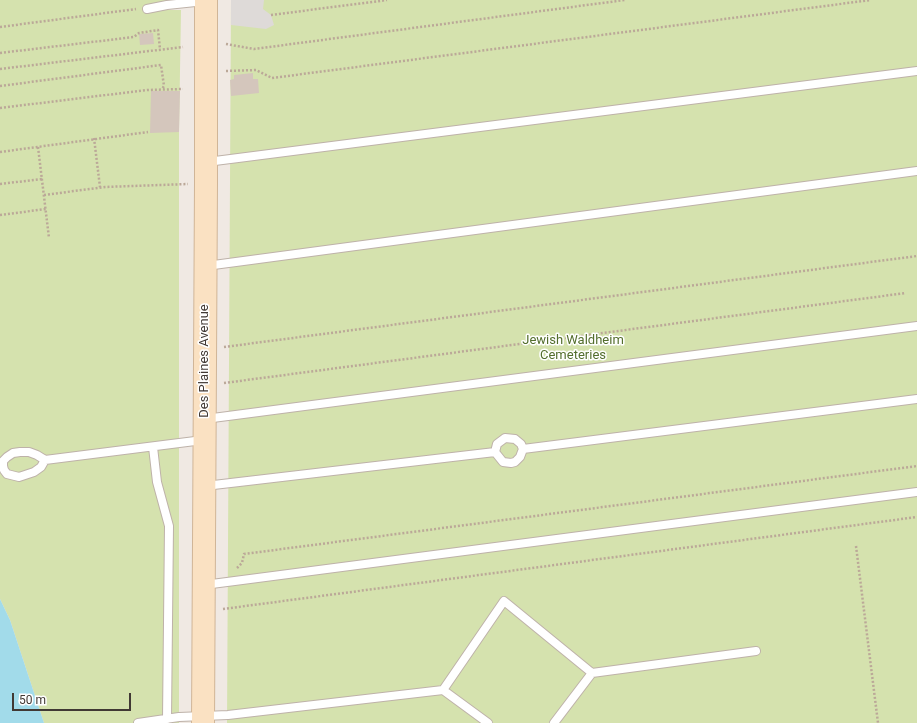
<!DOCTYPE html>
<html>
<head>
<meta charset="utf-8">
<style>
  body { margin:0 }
  #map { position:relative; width:917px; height:723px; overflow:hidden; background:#f0e9e3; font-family:Roboto,sans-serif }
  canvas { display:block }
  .scale { position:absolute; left:12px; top:693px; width:119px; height:18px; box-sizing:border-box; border:2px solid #413934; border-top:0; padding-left:5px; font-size:12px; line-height:14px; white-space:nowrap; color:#413934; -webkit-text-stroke:3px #fff; paint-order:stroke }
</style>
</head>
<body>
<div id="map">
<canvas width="917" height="723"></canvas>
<div class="scale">50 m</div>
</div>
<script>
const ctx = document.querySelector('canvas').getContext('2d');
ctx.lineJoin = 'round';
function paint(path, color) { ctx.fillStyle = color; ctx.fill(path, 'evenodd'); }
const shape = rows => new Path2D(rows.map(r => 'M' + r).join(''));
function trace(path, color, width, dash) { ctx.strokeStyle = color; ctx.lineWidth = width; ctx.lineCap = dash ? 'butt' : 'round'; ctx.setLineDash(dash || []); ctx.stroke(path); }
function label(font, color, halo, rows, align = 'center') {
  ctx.font = font + ' Roboto,sans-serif'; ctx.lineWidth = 3; ctx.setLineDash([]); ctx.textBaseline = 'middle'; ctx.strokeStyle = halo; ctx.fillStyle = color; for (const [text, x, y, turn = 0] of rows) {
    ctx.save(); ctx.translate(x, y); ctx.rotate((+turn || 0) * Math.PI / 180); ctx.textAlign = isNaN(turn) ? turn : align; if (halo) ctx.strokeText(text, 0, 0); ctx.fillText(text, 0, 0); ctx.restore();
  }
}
paint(shape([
  [0,0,167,0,168,10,181,10,179,132,179,723,44,723,10,620,0,599],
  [231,0,917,0,917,723,227,723]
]), '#d5e2ae');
paint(shape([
  [231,0,264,0,263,9,271,15,274,25,266,29,231,25]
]), '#dedad8');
paint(shape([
  [0,599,10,620,44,723,0,723]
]), '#a2dbea');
paint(shape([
  [153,33,154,44,140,45,139,34],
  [253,73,253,79,258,79,259,93,231,96,230,80,234,79,234,75],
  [151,91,180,91,179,132,150,133]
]), '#d4c6bc');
const lane = shape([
  [147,9,167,5,205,1],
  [207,162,917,71],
  [206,266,917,171],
  [205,419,917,326],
  [153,447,157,482,169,526,167,719],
  [495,452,497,444,505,438,515,439,521,444,523,449],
  [45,460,41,467,34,472,19,477,7,474,4,470,3,466,3,461,7,457,13,453,20,452,29,452,37,455,45,460,203,440],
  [205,486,495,452,503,462,511,463,515,462,520,457,523,449,917,399],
  [204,585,917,492],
  [443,690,504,601,592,673],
  [138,723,179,717,228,715,443,690,488,723],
  [554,723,592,673,756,651]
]);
const secondary = shape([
  [203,723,206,183,206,0]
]);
trace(lane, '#beb2a9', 10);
trace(secondary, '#d0b597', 24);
trace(shape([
  [271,15,387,0],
  [0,27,136,9],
  [226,44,254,49,625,0],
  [0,53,134,37,139,33,158,30,160,49],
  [0,69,183,47],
  [226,71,256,70,272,78,871,0],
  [0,86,161,65,164,86,162,89],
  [0,108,147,90,183,89],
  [94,138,100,187],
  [38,147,49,238],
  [0,152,148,132],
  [0,184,42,179],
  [44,195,105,187,188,184],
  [0,215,46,209],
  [224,347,917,256],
  [224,383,906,293],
  [856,546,878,723],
  [237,568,242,563,244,554,917,466],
  [223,609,917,517]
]), '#bba898', 2.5, [2, 2]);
trace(lane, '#fff', 8);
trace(secondary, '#fae1c2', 22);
label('13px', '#536e2c', '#fff', [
  ["Jewish Waldheim",573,341],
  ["Cemeteries",573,356]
]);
label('13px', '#413934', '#fff', [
  ["Des Plaines Avenue",205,361,-90]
]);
</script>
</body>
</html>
